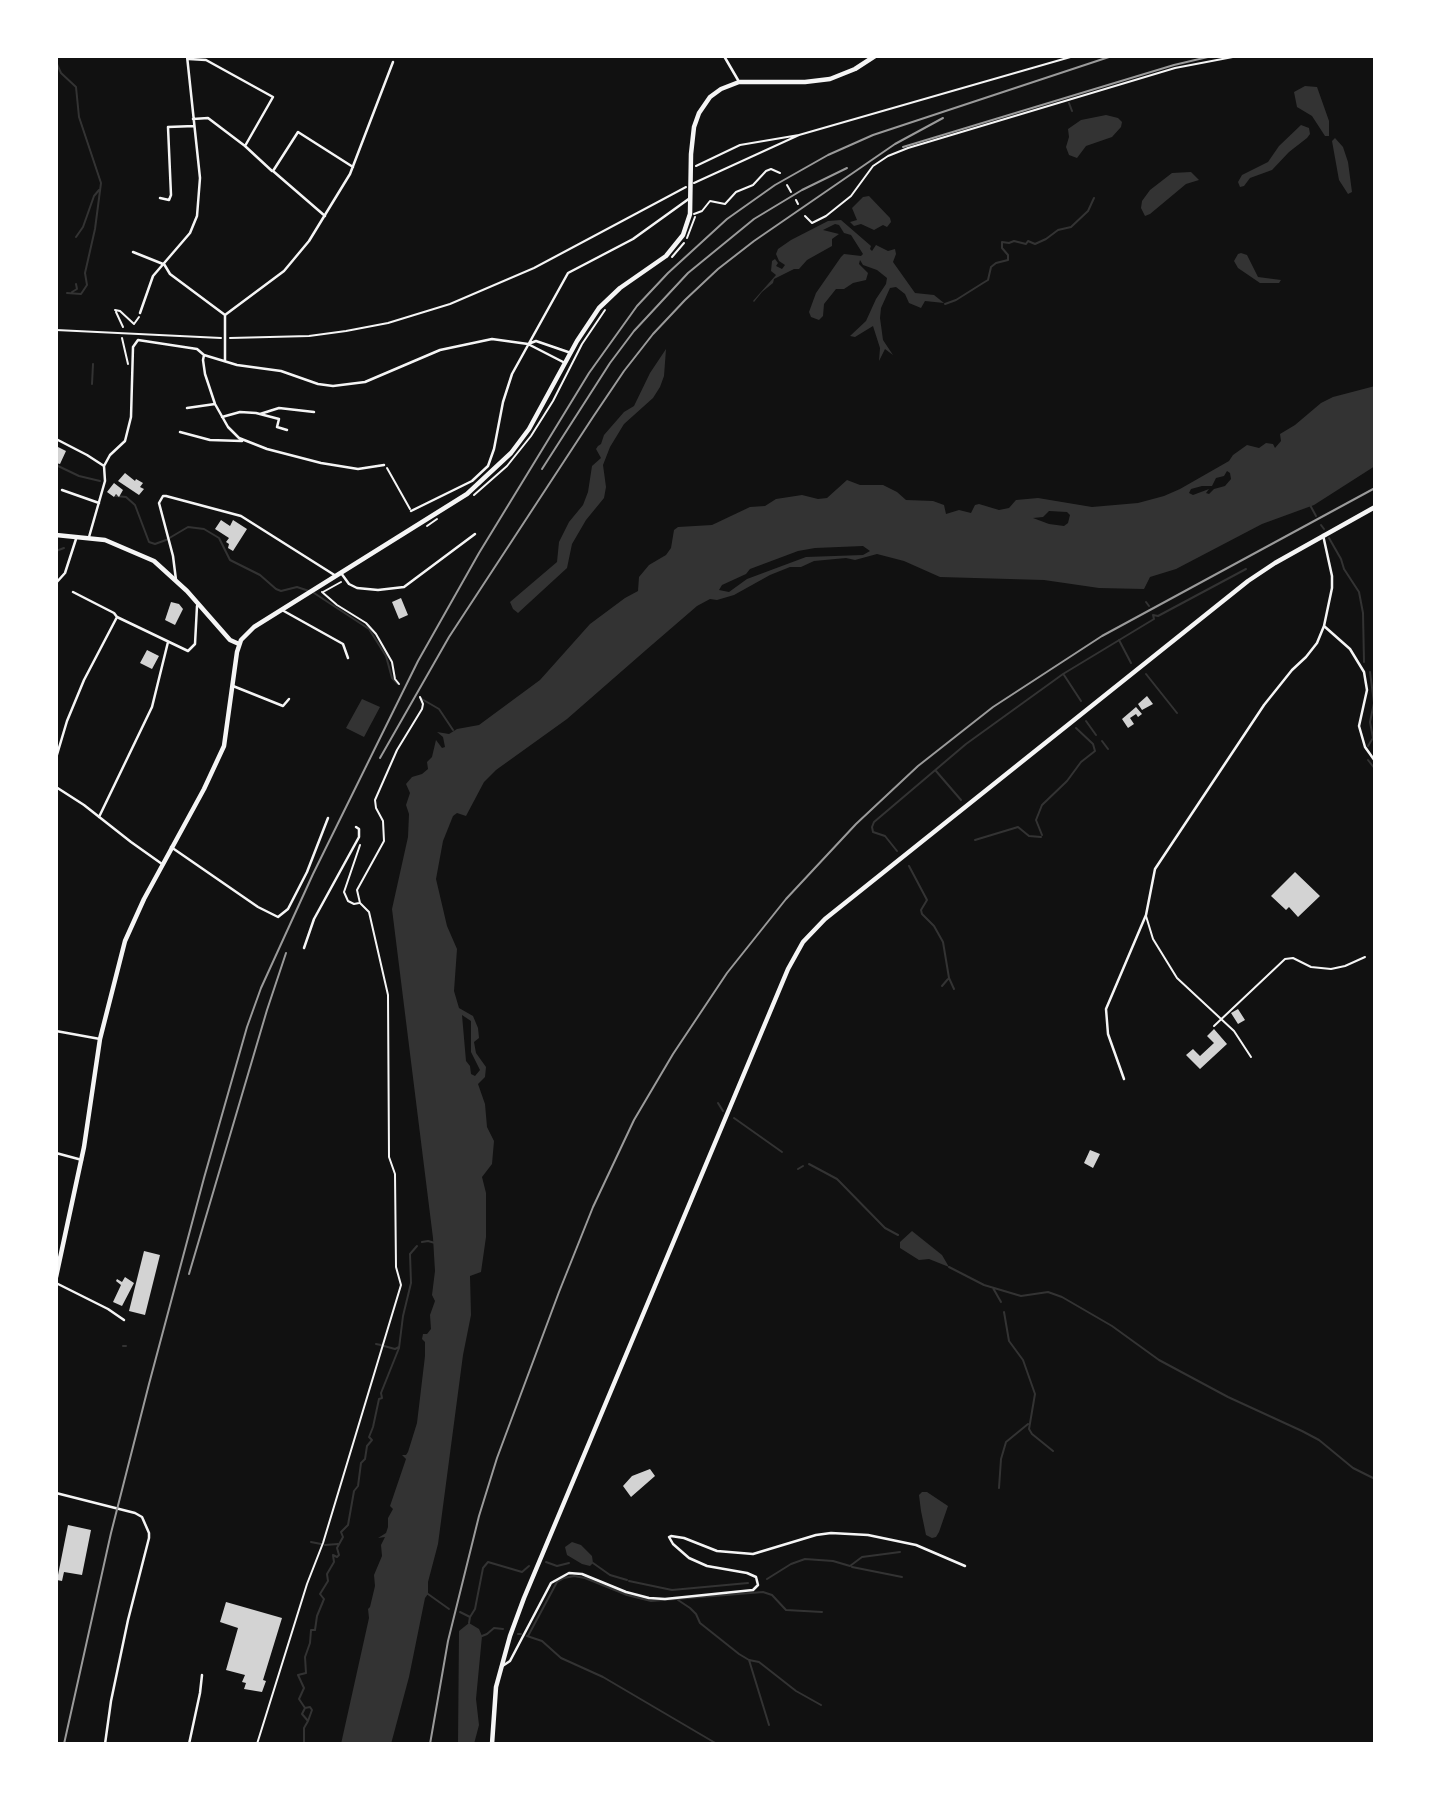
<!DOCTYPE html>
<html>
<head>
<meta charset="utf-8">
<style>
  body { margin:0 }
  #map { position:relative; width:1431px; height:1800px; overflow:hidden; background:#111; font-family:Raleway,sans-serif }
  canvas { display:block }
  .frame { position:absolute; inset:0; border:58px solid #fff; pointer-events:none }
</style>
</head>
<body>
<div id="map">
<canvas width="1431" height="1800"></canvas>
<div class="frame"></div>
</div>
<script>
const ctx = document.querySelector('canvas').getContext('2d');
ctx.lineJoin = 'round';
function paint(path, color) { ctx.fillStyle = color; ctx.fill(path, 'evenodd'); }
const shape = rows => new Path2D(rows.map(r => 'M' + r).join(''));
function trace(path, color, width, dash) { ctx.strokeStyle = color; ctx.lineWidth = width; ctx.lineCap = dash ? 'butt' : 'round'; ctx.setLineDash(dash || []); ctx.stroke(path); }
paint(shape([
  [1305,86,1317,87,1329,121,1329,136,1325,136,1312,116,1297,107,1294,92],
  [1106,115,1118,118,1122,122,1121,127,1112,137,1086,146,1077,158,1069,155,1066,147,1069,137,1068,129,1081,120],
  [1301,125,1309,128,1310,134,1307,138,1289,152,1272,170,1250,178,1244,186,1240,187,1238,182,1242,175,1268,162,1279,146],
  [1335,138,1343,147,1348,162,1352,192,1348,194,1339,180,1332,141],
  [1191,172,1199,180,1186,184,1150,214,1145,216,1141,208,1142,201,1150,190,1172,173],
  [869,196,890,218,891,222,887,227,883,225,874,230,861,224,854,226,850,222,857,220,852,208,863,197],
  [841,220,871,246,870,249,872,251,876,245,888,251,895,249,896,254,893,262,915,293,934,295,944,303,925,301,921,308,909,303,905,294,896,287,890,288,881,308,880,318,883,340,893,355,885,349,879,361,880,348,873,326,855,337,850,336,866,321,876,299,886,284,887,278,877,270,863,265,860,260,859,264,868,273,866,280,853,283,844,289,836,289,824,304,823,316,819,320,811,317,809,312,816,293,841,257,844,254,861,256,863,254,851,235,844,233,839,225,835,224,823,230,839,234,832,239,832,246,807,260,799,269,794,269,774,279,773,283,762,292,754,302,753,301,776,275,771,271,772,261,775,259,778,263,776,266,782,269,785,265,779,261,776,254,778,249,791,240,828,221],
  [1241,253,1247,255,1258,277,1281,280,1279,283,1260,283,1238,268,1234,261,1238,254],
  [666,349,664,376,660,387,653,398,624,424,610,447,603,465,606,487,604,498,586,520,572,544,567,568,518,613,513,609,510,602,557,562,559,542,569,522,583,505,588,492,592,466,601,458,596,449,598,446,601,444,604,435,624,412,634,406,650,373],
  [1375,386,1375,466,1314,505,1262,524,1176,569,1150,577,1144,589,1099,588,1044,580,940,577,904,561,877,554,855,560,846,558,814,561,801,567,790,567,770,575,734,595,717,600,710,599,697,606,646,650,567,719,496,770,484,782,466,816,457,813,453,816,443,841,436,879,447,926,457,949,454,991,459,1008,473,1016,478,1028,479,1038,474,1042,476,1053,486,1067,485,1077,478,1084,485,1104,487,1127,494,1141,492,1164,482,1177,486,1193,486,1237,481,1272,470,1276,471,1315,463,1355,438,1544,428,1582,428,1594,425,1598,409,1677,391,1744,341,1744,369,1618,368,1609,370,1607,375,1586,374,1575,382,1556,381,1545,385,1537,378,1538,386,1533,388,1527,388,1518,393,1509,390,1506,406,1459,402,1455,406,1455,408,1452,417,1423,425,1356,425,1342,422,1339,423,1334,427,1334,431,1329,430,1315,435,1301,432,1295,435,1271,433,1238,392,909,408,837,409,814,406,805,410,793,406,784,412,777,422,774,428,769,427,762,432,757,436,740,442,748,445,747,443,737,437,732,449,734,457,729,479,725,540,680,590,624,625,598,638,591,639,577,649,565,666,555,671,548,674,530,678,527,712,525,750,507,765,506,776,499,802,495,818,499,827,498,847,480,860,485,883,485,897,492,906,500,933,501,944,505,946,514,959,510,971,513,975,505,979,504,999,510,1009,508,1016,500,1038,498,1092,507,1138,503,1164,496,1180,489,1229,461,1233,455,1247,445,1259,448,1266,443,1273,444,1275,448,1281,441,1280,434,1295,425,1321,403,1333,397],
  [1227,471,1230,473,1231,479,1225,486,1214,489,1209,494,1206,493,1209,489,1193,495,1189,493,1191,489,1202,486,1212,486,1216,478,1224,476],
  [1049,511,1067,512,1070,515,1068,523,1064,526,1049,524,1033,518,1043,517],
  [863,546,870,551,863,555,806,557,747,579,729,592,719,590,722,585,746,574,750,569,798,551,815,548],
  [462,1015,471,1021,471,1052,480,1070,475,1076,471,1074,470,1066,466,1061],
  [362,699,380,707,364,737,346,728],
  [912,1231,942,1255,949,1267,929,1259,919,1260,900,1248,900,1242],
  [922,1492,927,1492,948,1506,939,1532,936,1537,932,1538,926,1535,921,1511,919,1495],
  [572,1542,581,1545,592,1556,593,1563,590,1566,582,1564,567,1555,565,1547],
  [469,1623,479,1629,482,1636,476,1699,479,1725,474,1744,458,1744,459,1631]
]), '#333');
trace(shape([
  [56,62,61,73,76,87,79,117,101,183,95,229,85,273,87,285,81,294,67,293],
  [1069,103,1072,111],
  [76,237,83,227,94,196,99,190],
  [72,292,77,289,76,284],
  [945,304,956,300,983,283,988,280,991,267,996,263,1008,260,1008,255,1002,248,1002,242,1009,243,1014,241,1026,244,1028,241,1035,244,1046,239,1058,230,1071,227,1088,211,1094,198],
  [92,384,93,364],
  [56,465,79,476,100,481],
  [116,496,126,497,135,505,149,542,155,544,166,540,188,527,204,529,219,538,230,560,260,575,276,589,281,591,297,587,309,591],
  [1310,505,1316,516],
  [1321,525,1324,529],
  [1329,538,1341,559,1344,569,1359,592,1363,613,1364,662],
  [56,551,64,548],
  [314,593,369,629,386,656,392,678,398,684],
  [1146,602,1149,606],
  [1119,640,1131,663],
  [1146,674,1177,713],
  [1064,675,1081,701],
  [420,698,439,709,453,730],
  [1086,721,1096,735],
  [1102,741,1108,749],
  [1368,746,1373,738,1370,722,1374,703,1370,672],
  [1368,760,1375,769],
  [936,771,961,800],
  [1042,835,1036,820,1042,805,1067,781,1081,762,1095,751,1093,744,1076,728],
  [975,840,1018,827,1029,836,1041,837],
  [897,851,885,836,873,832,872,827,874,822,966,744,1063,674,1154,619,1153,615,1158,616,1246,569],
  [909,866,927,900,921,910,922,914,934,926,943,942,949,978,954,989],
  [942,986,948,979],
  [718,1103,723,1111],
  [734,1118,782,1152],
  [809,1164,837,1179,885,1228,898,1235],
  [798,1169,803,1166],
  [422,1242,428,1241,435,1243],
  [949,1267,984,1285,1021,1296,1048,1292,1062,1297,1112,1326,1159,1360,1228,1397,1302,1431,1319,1440,1353,1468,1375,1479],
  [993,1288,1001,1302],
  [1004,1312,1009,1341,1023,1360,1035,1394,1029,1429,1032,1434,1053,1451],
  [376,1344,381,1345],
  [123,1346,126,1346],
  [384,1346,395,1349,399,1347],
  [999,1488,1001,1459,1006,1442,1028,1424],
  [311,1542,321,1544],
  [325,1545,338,1544],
  [546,1562,557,1566,569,1563],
  [593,1563,610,1575,627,1580],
  [852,1567,902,1577],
  [767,1579,791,1564,805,1559,833,1561,850,1566,862,1557,900,1552],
  [629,1581,672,1590,748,1583],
  [428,1594,449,1609],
  [678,1600,690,1608,696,1614,700,1623,739,1654,749,1660,759,1662,796,1691,821,1705],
  [460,1612,470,1617,469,1623],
  [470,1617,475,1609,483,1568,488,1562,522,1572,529,1566],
  [518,1634,521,1634],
  [482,1636,487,1634,494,1628,503,1629],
  [527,1636,542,1641,561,1658,603,1677,717,1744],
  [528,1636,557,1582,564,1578,574,1576,585,1578,627,1595,651,1601,763,1592,772,1595,786,1610,822,1612],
  [749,1660,769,1725],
  [305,1708,310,1707,312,1710,308,1721],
  [304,1744,304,1728,308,1721,302,1714,305,1708,299,1699,304,1688,298,1675,306,1673,305,1657,310,1643,311,1630,315,1630,317,1616,324,1599,320,1594,328,1581,327,1574,334,1562,333,1555,337,1557,339,1555,337,1548,343,1537,341,1532,348,1525,354,1491,358,1486,361,1463,365,1459,367,1446,372,1440,369,1437,373,1427,379,1399,382,1398,381,1393,399,1348,403,1316,411,1283,410,1254,417,1246]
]), '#333', 2);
paint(shape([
  [58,447,66,451,60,464,56,463],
  [125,473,135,481,136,479,143,483,140,487,144,489,139,495,118,481],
  [114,483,123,490,119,497,116,494,114,497,107,492],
  [221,520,230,526,233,520,247,529,233,551,228,548,229,544,226,542,229,538,215,529],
  [401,598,408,615,399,619,392,602],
  [171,602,179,604,183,609,175,625,165,620],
  [147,650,159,656,152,669,140,663],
  [1147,696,1153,704,1142,710,1138,704],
  [1136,707,1142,714,1138,717,1136,714,1130,718,1134,724,1128,728,1122,719],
  [1295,872,1320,896,1298,917,1289,907,1286,910,1271,896],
  [1238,1009,1245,1020,1238,1024,1231,1013],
  [1214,1029,1227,1044,1200,1069,1186,1055,1193,1049,1200,1056,1214,1043,1207,1036],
  [1090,1150,1100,1154,1093,1168,1084,1163],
  [144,1251,160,1255,145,1315,129,1311],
  [125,1277,134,1283,122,1306,113,1302,121,1285,116,1281,117,1279,122,1282],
  [650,1469,655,1476,631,1497,623,1486,632,1476],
  [68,1525,91,1530,82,1575,64,1572,62,1581,57,1580],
  [226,1602,282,1618,263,1680,266,1681,262,1692,244,1689,246,1683,242,1682,245,1675,226,1670,238,1628,220,1622]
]), '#d3d3d3');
trace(shape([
  [696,166,740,145,799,135],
  [694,183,799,135,1074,56],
  [787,185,791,192],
  [796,200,798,204],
  [694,214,702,211,710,201,725,204,736,192,753,185,766,171,771,169,780,173],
  [805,216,812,223,826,216,851,196,873,166,888,156,908,148,1175,68,1238,56],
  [687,238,695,217],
  [672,257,684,243],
  [115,310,120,311,134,324,139,317],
  [116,312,123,327],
  [56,330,221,338],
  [122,338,128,364],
  [230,338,309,336,346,331,388,323,450,304,534,268,686,187],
  [387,468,410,509],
  [474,495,507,466,531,436,553,401,582,344,605,310],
  [427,526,437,519],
  [322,592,337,605,366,623,376,634,392,662,395,679,399,684],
  [323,592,341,582],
  [359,903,354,904,348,901,344,892,360,845],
  [257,1744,307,1584,323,1543,401,1285,396,1267,395,1174,389,1157,388,995,369,912,360,903,357,890,384,841,383,821,376,808,375,800,397,750,422,709,423,704,420,697]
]), '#f5f5f5', 2);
trace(shape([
  [1146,916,1153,939,1177,978,1234,1031,1251,1057],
  [1214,1026,1285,959,1293,958,1311,967,1331,969,1345,966,1365,957]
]), '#f5f5f5', 2);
trace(shape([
  [724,56,738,80],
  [189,59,206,60,273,97,245,146],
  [193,119,208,118,245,146,272,171],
  [160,198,169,200,171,195,168,127,194,126],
  [325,216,273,171,298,132,353,167],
  [133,252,163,264],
  [164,264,170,274,225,315,225,361],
  [140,313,153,276,190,233,197,216,200,178,187,56],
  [225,315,284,271,309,241,350,174,393,62],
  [528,344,536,341,571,353],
  [204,355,203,360,205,374,215,404,228,427,239,438,267,449,321,463,358,469,384,465],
  [187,408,215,404],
  [260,414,279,408,314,412],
  [222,417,240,412,256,413,279,419,277,427,287,430],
  [180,432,210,440,242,441],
  [56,439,87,455,104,466],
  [104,466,110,455,125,441,131,417,133,347,138,340,197,349,204,355,237,365,281,371,318,384,333,386,365,382,440,350,492,339,528,344,565,363],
  [62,490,99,503],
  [411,511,472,481,488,466,494,449,503,402,512,374,568,273,633,239,690,198],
  [89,537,105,481,104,466],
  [341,573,349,584,357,588,378,590,404,587,475,534],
  [176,580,173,556,159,503,163,496,166,496,241,516,336,576],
  [56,583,65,573,76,539],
  [73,592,114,613,117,617,188,651,195,644,197,606],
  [282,610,343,644,348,658],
  [1324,626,1350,649,1364,672,1367,690,1359,726,1365,747,1375,761],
  [233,686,283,706,289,699],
  [56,758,67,721,84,680,117,617],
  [56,787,84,805,131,842,162,864],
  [99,817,152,707,168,642],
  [171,847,258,907,278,917,288,909,307,872,328,818],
  [304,948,314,919,359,837,359,829,356,827],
  [56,1031,100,1039],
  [1124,1079,1108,1034,1106,1009,1146,915,1155,869,1264,705,1292,670,1306,657,1317,643,1324,626,1332,588,1332,576,1323,535],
  [56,1153,82,1160],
  [56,1283,108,1309,124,1320],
  [56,1493,135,1513,142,1517,149,1533,149,1538,128,1620,111,1701,105,1744],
  [501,1667,510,1661,551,1583,569,1573,582,1574,626,1592,649,1598,665,1599,753,1590,758,1585,756,1577,747,1573,707,1566,689,1558,673,1544,669,1537,671,1536,684,1538,717,1551,753,1554,816,1535,831,1533,868,1535,916,1545,965,1566],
  [189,1744,200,1693,202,1675]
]), '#f5f5f5', 2.5);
trace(shape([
  [56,535,105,540,154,561,187,591,230,640,239,644],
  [56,1277,84,1147,100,1039,125,941,144,899,204,789,224,746,237,652,241,640,254,627,467,494,511,453,529,429,577,341,599,308,620,288,666,256,683,235,690,214,691,154,694,127,699,113,710,97,721,89,739,82,805,82,830,79,855,69,875,56]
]), '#f5f5f5', 4.5);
trace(shape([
  [492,1744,496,1687,510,1636,524,1598,788,969,803,942,825,919,1248,581,1275,563,1375,507]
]), '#f5f5f5', 4.5);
trace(shape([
  [903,147,1174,65,1212,56],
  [542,469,610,363,634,331,688,273,754,219,802,190,847,168],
  [380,758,449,637,593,417,624,371,653,334,685,300,718,269,754,241,895,144,943,118],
  [189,1274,267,1010,286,953],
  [64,1744,111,1533,149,1384,204,1178,247,1027,261,988,313,874,418,661,479,553,589,373,637,306,668,273,727,219,775,185,828,155,873,135,1112,56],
  [430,1744,448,1641,479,1516,497,1458,559,1292,593,1207,634,1120,673,1054,727,973,786,899,856,824,918,766,993,707,1102,636,1375,488]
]), '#9a9a9a', 2);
</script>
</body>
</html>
